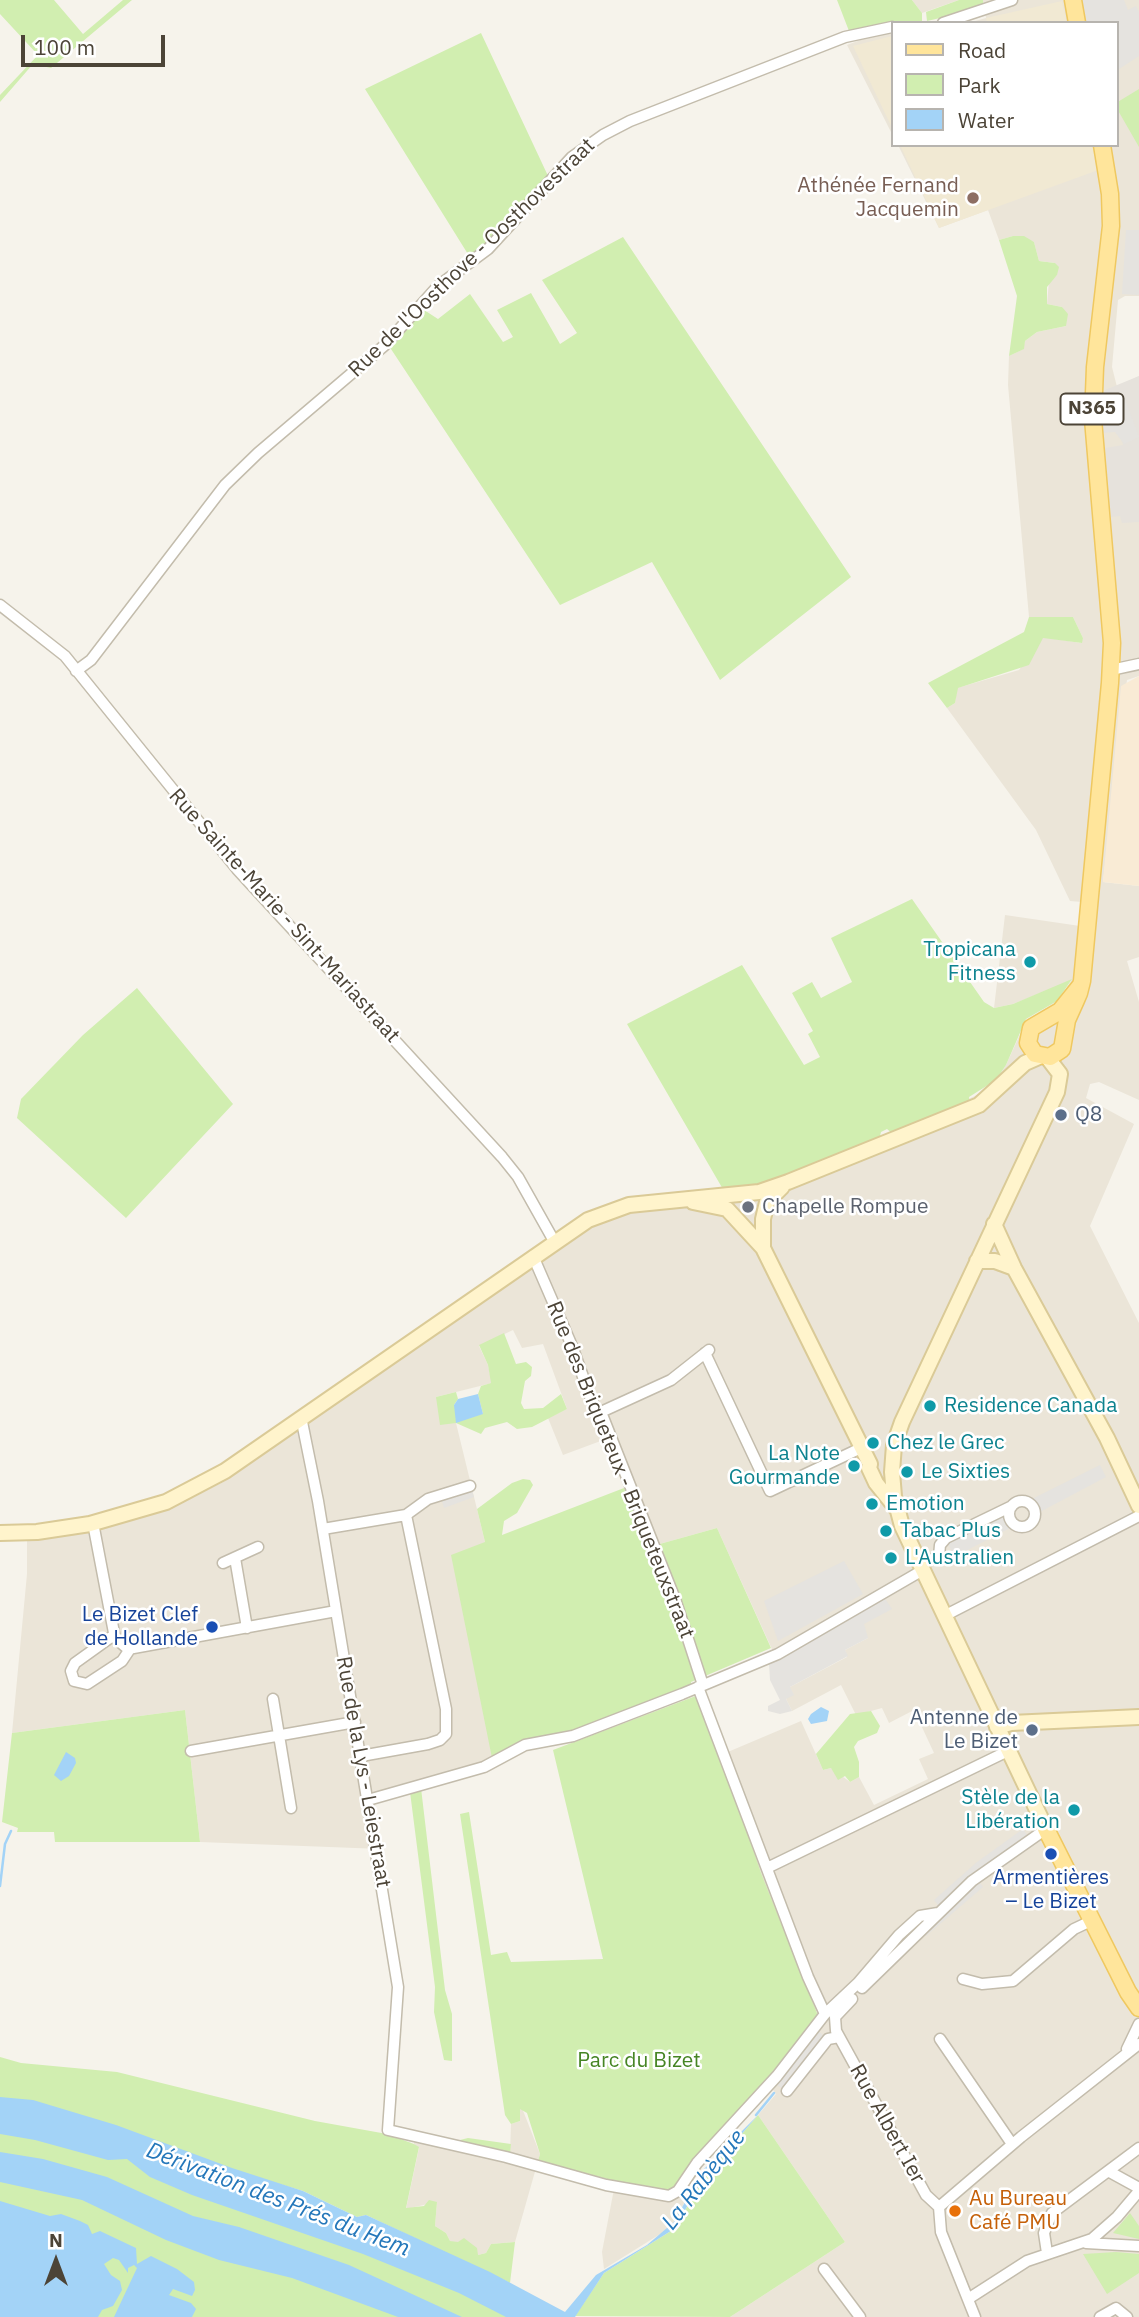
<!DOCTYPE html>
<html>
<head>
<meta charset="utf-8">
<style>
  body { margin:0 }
  #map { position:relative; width:1139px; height:2317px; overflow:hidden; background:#f6f3eb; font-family:"IBM Plex Sans",sans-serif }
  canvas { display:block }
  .legend { position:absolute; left:891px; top:21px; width:228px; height:126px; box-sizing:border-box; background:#fff; border:2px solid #b7b4af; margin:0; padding:9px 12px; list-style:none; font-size:21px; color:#4c4437 }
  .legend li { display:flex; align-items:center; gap:14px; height:35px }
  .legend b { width:35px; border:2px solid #b7b4af }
  .north { position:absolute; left:21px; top:2226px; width:70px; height:70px; -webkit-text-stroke:5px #fff; paint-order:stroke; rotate:0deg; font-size:19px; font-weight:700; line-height:28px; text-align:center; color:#4c4437 }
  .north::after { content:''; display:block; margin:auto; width:24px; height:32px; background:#4c4437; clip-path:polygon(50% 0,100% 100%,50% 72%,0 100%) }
  .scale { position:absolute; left:21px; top:35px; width:144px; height:32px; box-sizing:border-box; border:4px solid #4c4437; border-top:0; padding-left:9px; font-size:21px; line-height:24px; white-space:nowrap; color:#4c4437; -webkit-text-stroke:5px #fff; paint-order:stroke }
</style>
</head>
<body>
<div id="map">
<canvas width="1139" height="2317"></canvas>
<ul class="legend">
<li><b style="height:9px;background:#ffe59b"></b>Road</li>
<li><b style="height:19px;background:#d1eeb0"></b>Park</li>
<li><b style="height:19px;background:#a3d3f7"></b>Water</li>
</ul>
<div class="north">N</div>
<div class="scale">100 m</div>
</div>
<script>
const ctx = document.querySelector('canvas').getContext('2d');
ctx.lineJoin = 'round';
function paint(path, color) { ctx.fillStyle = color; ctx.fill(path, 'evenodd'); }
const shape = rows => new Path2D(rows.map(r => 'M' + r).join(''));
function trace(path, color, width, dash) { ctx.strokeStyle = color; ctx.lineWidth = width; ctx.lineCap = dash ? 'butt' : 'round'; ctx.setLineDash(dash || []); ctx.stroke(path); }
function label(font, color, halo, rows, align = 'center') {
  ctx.font = font + ' "IBM Plex Sans",sans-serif'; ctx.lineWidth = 5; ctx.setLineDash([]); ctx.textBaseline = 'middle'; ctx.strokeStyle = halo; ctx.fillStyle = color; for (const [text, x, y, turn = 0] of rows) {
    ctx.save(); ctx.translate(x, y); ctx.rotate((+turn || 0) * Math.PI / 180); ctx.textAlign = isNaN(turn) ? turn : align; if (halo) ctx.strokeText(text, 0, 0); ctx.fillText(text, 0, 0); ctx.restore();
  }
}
paint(shape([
  [912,0,959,0,922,13],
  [983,0,1139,0,1139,296,1125,296,1118,300,1112,367,1117,387,1139,376,1139,676,1127,680,1103,882,1139,886,1139,957,1127,961,1139,1002,1139,1100,1099,1082,1090,1084,1086,1098,1134,1124,1090,1226,1139,1323,1139,2317,730,2317,845,2242,758,2115,776,2094,773,2090,798,2052,825,2023,809,2000,716,1757,801,1721,823,1770,831,1768,850,1782,859,1777,874,1805,928,1779,919,1759,934,1753,914,1710,889,1723,882,1708,856,1715,841,1685,792,1711,786,1699,790,1687,847,1657,845,1650,868,1638,775,1656,717,1528,649,1547,606,1439,563,1455,548,1418,567,1409,543,1344,522,1348,513,1330,479,1346,488,1365,492,1383,436,1397,456,1423,485,1542,494,1767,375,1803,381,1849,200,1842,185,1710,12,1733,27,1574,27,1541,170,1509,223,1482,588,1226,620,1213,724,1201,894,1135,979,1094,996,1080,1006,1065,1027,1019,1057,1001,1071,981,1013,1004,994,1008,1005,915,1080,926,1082,902,1070,901,1036,830,947,708,955,703,957,688,1019,670,1043,637,1081,643,1083,638,1073,617,1029,617,1008,385,1009,356,1023,349,1025,341,1037,332,1066,326,1062,307,1047,304,1049,281,1057,275,1055,263,1039,261,1034,242,1013,236,999,240,988,210,939,228,898,145,1116,145,1116,23,968,23,986,18],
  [892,33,892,134,847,45,874,35],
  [522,2108,540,2154,515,2242,491,2244,486,2253,478,2255,450,2241,446,2233,435,2226,437,2202,406,2209,419,2148,414,2144,413,2133,510,2154,511,2124,520,2121,519,2109],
  [614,2189,666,2199,688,2196,674,2222,665,2231,604,2269,602,2252]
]), '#ebe5d8');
paint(shape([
  [1139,676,1139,886,1103,882,1121,686]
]), '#f9ebd5');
paint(shape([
  [1139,376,1139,522,1122,523,1120,516,1111,517,1105,448,1123,445,1119,428,1104,431,1105,390]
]), '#e6e2dc');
paint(shape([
  [1062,1,1067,23,987,23,986,18],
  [892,36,892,128,853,46],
  [900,145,1096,145,1101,169,939,228]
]), '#f1e9d3');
paint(shape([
  [0,0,54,0,83,34,123,0,132,0,51,68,33,64,0,102,0,95,38,55,0,14],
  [837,0,912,0,922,13,922,21,883,23,849,31],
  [959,0,983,0,984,8,927,21,926,12],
  [481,33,549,178,471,259,365,89],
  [1139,89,1139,147,1116,107,1116,103],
  [1013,236,1024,236,1034,242,1039,261,1055,263,1059,267,1057,275,1047,287,1047,304,1062,307,1068,314,1066,326,1037,332,1025,341,1024,349,1009,356,1017,296,999,240],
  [623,237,851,577,720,680,652,562,560,605,389,346,421,308,438,319,470,294,503,342,513,337,497,310,531,293,560,344,577,333,542,280],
  [1029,617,1073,617,1083,638,1082,643,1043,638,1029,665,958,688,955,703,947,708,928,683,1024,632],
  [912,899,984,1002,994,1008,1013,1004,1072,979,1057,1001,1026,1019,1006,1065,996,1080,969,1097,970,1104,894,1135,887,1129,881,1132,879,1140,762,1185,724,1191,627,1024,742,965,804,1065,820,1057,808,1034,813,1031,792,993,812,982,821,998,852,982,831,938],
  [137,988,233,1104,126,1218,17,1118,21,1099,83,1035],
  [504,1333,516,1364,526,1362,532,1367,531,1376,525,1381,521,1403,524,1409,543,1408,561,1394,567,1409,532,1427,517,1429,507,1422,485,1428,481,1434,456,1423,440,1425,436,1397,456,1392,458,1399,454,1405,483,1414,478,1394,481,1386,491,1383,488,1365,479,1345],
  [523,1479,530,1480,533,1485,517,1513,504,1521,502,1535,624,1488,649,1547,717,1528,771,1648,691,1682,691,1687,572,1733,524,1740,492,1758,451,1555,485,1542,477,1509,512,1483],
  [701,1694,761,1873,819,2018,769,2080,707,2145,680,2183,673,2190,650,2190,538,2161,540,2154,527,2113,520,2109,520,2121,511,2124,505,2115,460,1814,469,1812,491,1955,507,1952,511,1962,603,1959,553,1750],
  [185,1710,200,1842,55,1842,54,1832,17,1832,18,1828,2,1822,12,1733],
  [871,1711,880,1726,877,1733,858,1741,854,1747,859,1762,859,1777,850,1782,845,1776,838,1780,831,1768,823,1770,816,1754,850,1714],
  [421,1788,445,1990,452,2014,452,2061,444,2060,434,2012,435,1987,410,1792],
  [0,2057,21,2063,117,2072,315,2121,387,2134,414,2144,419,2147,406,2208,424,2206,429,2200,437,2202,435,2226,446,2233,450,2241,458,2242,464,2238,477,2248,478,2255,486,2253,491,2244,515,2242,510,2283,366,2215,357,2217,303,2191,236,2171,570,2317,0,2317],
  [758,2115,845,2242,730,2317,575,2316,604,2273,674,2229,703,2179],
  [468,2138,511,2144,510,2155,459,2144,460,2140],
  [1130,2213,1139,2226,1139,2239,1113,2233],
  [1116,2252,1139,2254,1139,2273,1107,2294,1083,2254]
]), '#d1eeb0');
paint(shape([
  [1081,0,1124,0,1128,10,1136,6,1139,12,1139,56,1116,71,1116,23,1084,23],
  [1126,230,1139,230,1139,295,1122,294],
  [1124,397,1139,437,1124,444,1115,432,1102,433,1101,400],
  [1100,1465,1106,1477,1038,1513,1030,1500],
  [472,1490,474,1497,444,1508,442,1501],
  [1006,1512,1012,1527,954,1557,947,1541],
  [844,1561,863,1594,778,1641,764,1601],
  [882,1594,892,1609,864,1624,868,1638,845,1650,848,1656,790,1687,794,1695,786,1699,792,1711,780,1714,768,1711,768,1706,780,1700,770,1680,769,1663,775,1656],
  [1023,1829,1027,1835,974,1874,983,1887,926,1936,921,1931,943,1912,934,1900,977,1862],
  [818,2031,824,2036,783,2089,777,2085]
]), '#e5e3df');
paint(shape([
  [478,1394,483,1414,456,1423,454,1405,458,1399],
  [821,1707,829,1711,827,1721,811,1724,808,1719,811,1714],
  [66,1752,75,1758,76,1763,69,1776,61,1781,54,1775],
  [0,2097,33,2100,116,2125,232,2168,303,2191,357,2217,366,2215,490,2272,565,2312,596,2275,647,2245,674,2222,702,2171,758,2115,703,2179,674,2229,604,2273,575,2317,506,2317,459,2293,363,2254,192,2195,150,2177,127,2159,108,2160,35,2140,0,2134],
  [0,2152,43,2159,107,2177,193,2216,239,2227,349,2265,462,2317,398,2317,292,2278,219,2260,166,2240,82,2200,0,2182],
  [0,2201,50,2216,61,2214,80,2221,88,2225,92,2234,100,2231,136,2248,137,2264,151,2256,177,2269,194,2282,195,2290,192,2296,173,2289,169,2295,191,2303,196,2309,192,2317,114,2317,137,2268,134,2265,128,2268,128,2273,119,2260,113,2258,104,2264,111,2275,120,2281,122,2290,113,2306,102,2310,98,2317,0,2317]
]), '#a3d3f7');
trace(shape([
  [0,1886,5,1844,11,1831],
  [756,2115,774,2093]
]), '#a3d3f7', 2.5);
const street = shape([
  [943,23,1012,0],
  [0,605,65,656,237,869,502,1157,518,1177,554,1241],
  [1111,670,1139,664],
  [76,671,91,660,225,485,258,453,385,345,438,286,488,249,572,157,603,135,630,121,845,37,892,27],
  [533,1256,572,1346,591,1399,596,1410,601,1412,675,1599,703,1685],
  [705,1353,770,1491,861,1448],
  [601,1412,671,1380,709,1350],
  [301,1417,318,1501,398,1987,388,2130,506,2157,606,2185,669,2196,678,2191,697,2163,777,2076,825,2014,858,1983,899,1935,920,1916,938,1913],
  '1009 1514a13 13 0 1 1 26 0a13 13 0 1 1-26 0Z',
  [93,1523,115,1638,128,1649,336,1611],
  [323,1529,406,1515],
  [235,1558,247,1628],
  [223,1563,258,1547],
  [921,1564,939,1556,940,1545,946,1538,1012,1506],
  [944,1616,1139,1516],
  [114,1635,75,1663,71,1671,74,1681,87,1684,122,1661,130,1649],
  [698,1687,808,1977,825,2014],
  [273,1699,291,1808],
  [191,1751,355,1722],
  [361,1756,428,1744,440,1740,446,1734,446,1709,406,1515,428,1499,470,1486],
  [368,1800,484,1767,525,1745,573,1736,682,1694,778,1654,923,1570],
  [767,1868,1008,1751],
  [963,1979,982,1984,1013,1981,1074,1929,1093,1920],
  [862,1988,972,1881,1046,1829],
  [852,1999,835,2017,836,2031,926,2195,939,2207],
  [940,2039,1012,2144],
  [1127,2049,1139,2024],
  [787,2091,828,2039,839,2037],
  [1108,2171,1139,2188],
  [1086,2243,1139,2246],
  [1047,2253,1044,2233,1052,2213,1139,2148],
  [824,2269,860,2317],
  [968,2299,1027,2261,1092,2239,1117,2217,1139,2191],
  [975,2317,941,2232,939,2207,1021,2137,1139,2044],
  [1100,2317,1116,2308,1127,2317]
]);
const secondary = shape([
  [693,1202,727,1209,763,1248,870,1464,869,1468,876,1483,896,1508],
  [994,1224,1014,1268,1107,1438,1139,1506],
  [763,1248,763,1219,767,1202,782,1187],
  [977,1261,995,1261,1014,1268],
  [0,1533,37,1532,90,1524,166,1502,225,1471,588,1220,629,1205,759,1192,788,1182,979,1105,1025,1063,1041,1056],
  [997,1727,1011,1723,1139,1717],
  [1046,1829,902,1526,894,1496,892,1472,894,1445,902,1422,1057,1092,1060,1074,1047,1057]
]);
const primary = shape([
  [1073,0,1077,23],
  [1081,985,1060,1011,1031,1028,1028,1043,1035,1054,1050,1057,1062,1049,1067,1020,1076,1000,1079,993,1082,981,1110,683,1112,643,1093,419,1095,367,1111,226,1110,194,1102,145],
  [1046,1829,1128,1992,1139,2008]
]);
trace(street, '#c3bcac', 13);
trace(secondary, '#daca97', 18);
trace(primary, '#efc860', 19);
trace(street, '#fff', 10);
trace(secondary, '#fff4cc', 14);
trace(primary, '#ffe59b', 16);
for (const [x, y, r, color] of [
  [973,198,7,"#8d6e63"],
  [1030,962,7,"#0f9aa8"],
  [1061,1115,7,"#5c6f8a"],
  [748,1207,7,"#6b7280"],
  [930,1406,7,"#0f9aa8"],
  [873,1443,7,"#0f9aa8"],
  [854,1466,7,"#0f9aa8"],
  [907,1472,7,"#0f9aa8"],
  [872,1504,7,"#0f9aa8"],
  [886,1531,7,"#0f9aa8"],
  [891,1558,7,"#0f9aa8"],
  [212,1627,7,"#1a4fb4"],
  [1032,1730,7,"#5c6f8a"],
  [1074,1810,7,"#0f9aa8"],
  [1051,1854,7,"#1a4fb4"],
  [955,2211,7,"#e8710a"]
]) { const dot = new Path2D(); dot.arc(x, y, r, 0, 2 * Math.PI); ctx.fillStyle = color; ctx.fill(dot); trace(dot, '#fff', 2.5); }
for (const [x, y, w] of [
  [1092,409,63]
]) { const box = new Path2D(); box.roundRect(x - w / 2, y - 15.5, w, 31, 5); ctx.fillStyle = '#fff'; ctx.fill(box); trace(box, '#4c4437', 2); }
label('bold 19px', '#4c4437', null, [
  ["N365",1092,409]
]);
label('21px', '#785e54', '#fff', [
  ["Athénée Fernand",959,186],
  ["Jacquemin",959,210]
], 'right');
label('21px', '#4c4437', '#fff', [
  ["Rue de l'Oosthove - Oosthovestraat",472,258,-44],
  ["Rue Sainte-Marie - Sint-Mariastraat",284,916,48],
  ["Rue des Briqueteux - Briqueteuxstraat",620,1470,68],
  ["Rue de la Lys - Leiestraat",363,1772,80],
  ["Rue Albert Ier",887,2124,61]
]);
label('21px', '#0d838f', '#fff', [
  ["Tropicana",1016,950,"right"],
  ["Fitness",1016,974,"right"],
  ["Residence Canada",944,1406],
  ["Chez le Grec",887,1443],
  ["La Note",840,1454,"right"],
  ["Gourmande",840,1478,"right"],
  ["Le Sixties",921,1472],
  ["Emotion",886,1504],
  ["Tabac Plus",900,1531],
  ["L'Australien",905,1558],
  ["Stèle de la",1060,1798,"right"],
  ["Libération",1060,1822,"right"]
], 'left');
label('21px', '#4e5e75', '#fff', [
  ["Q8",1075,1115],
  ["Antenne de",1018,1718,"right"],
  ["Le Bizet",1018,1742,"right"]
], 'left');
label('21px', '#5b616d', '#fff', [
  ["Chapelle Rompue",762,1207]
], 'left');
label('21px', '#164399', '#fff', [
  ["Le Bizet Clef",198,1615],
  ["de Hollande",198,1639],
  ["Armentières",1051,1878,"center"],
  ["– Le Bizet",1051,1902,"center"]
], 'right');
label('21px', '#468524', '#fff', [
  ["Parc du Bizet",639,2061]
]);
label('21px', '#c56008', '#fff', [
  ["Au Bureau",969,2199],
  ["Café PMU",969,2223]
], 'left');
label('italic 23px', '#2477ba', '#fff', [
  ["La Rabèque",704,2180,-52],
  ["Dérivation des Prés du Hem",278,2200,21]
]);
</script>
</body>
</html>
